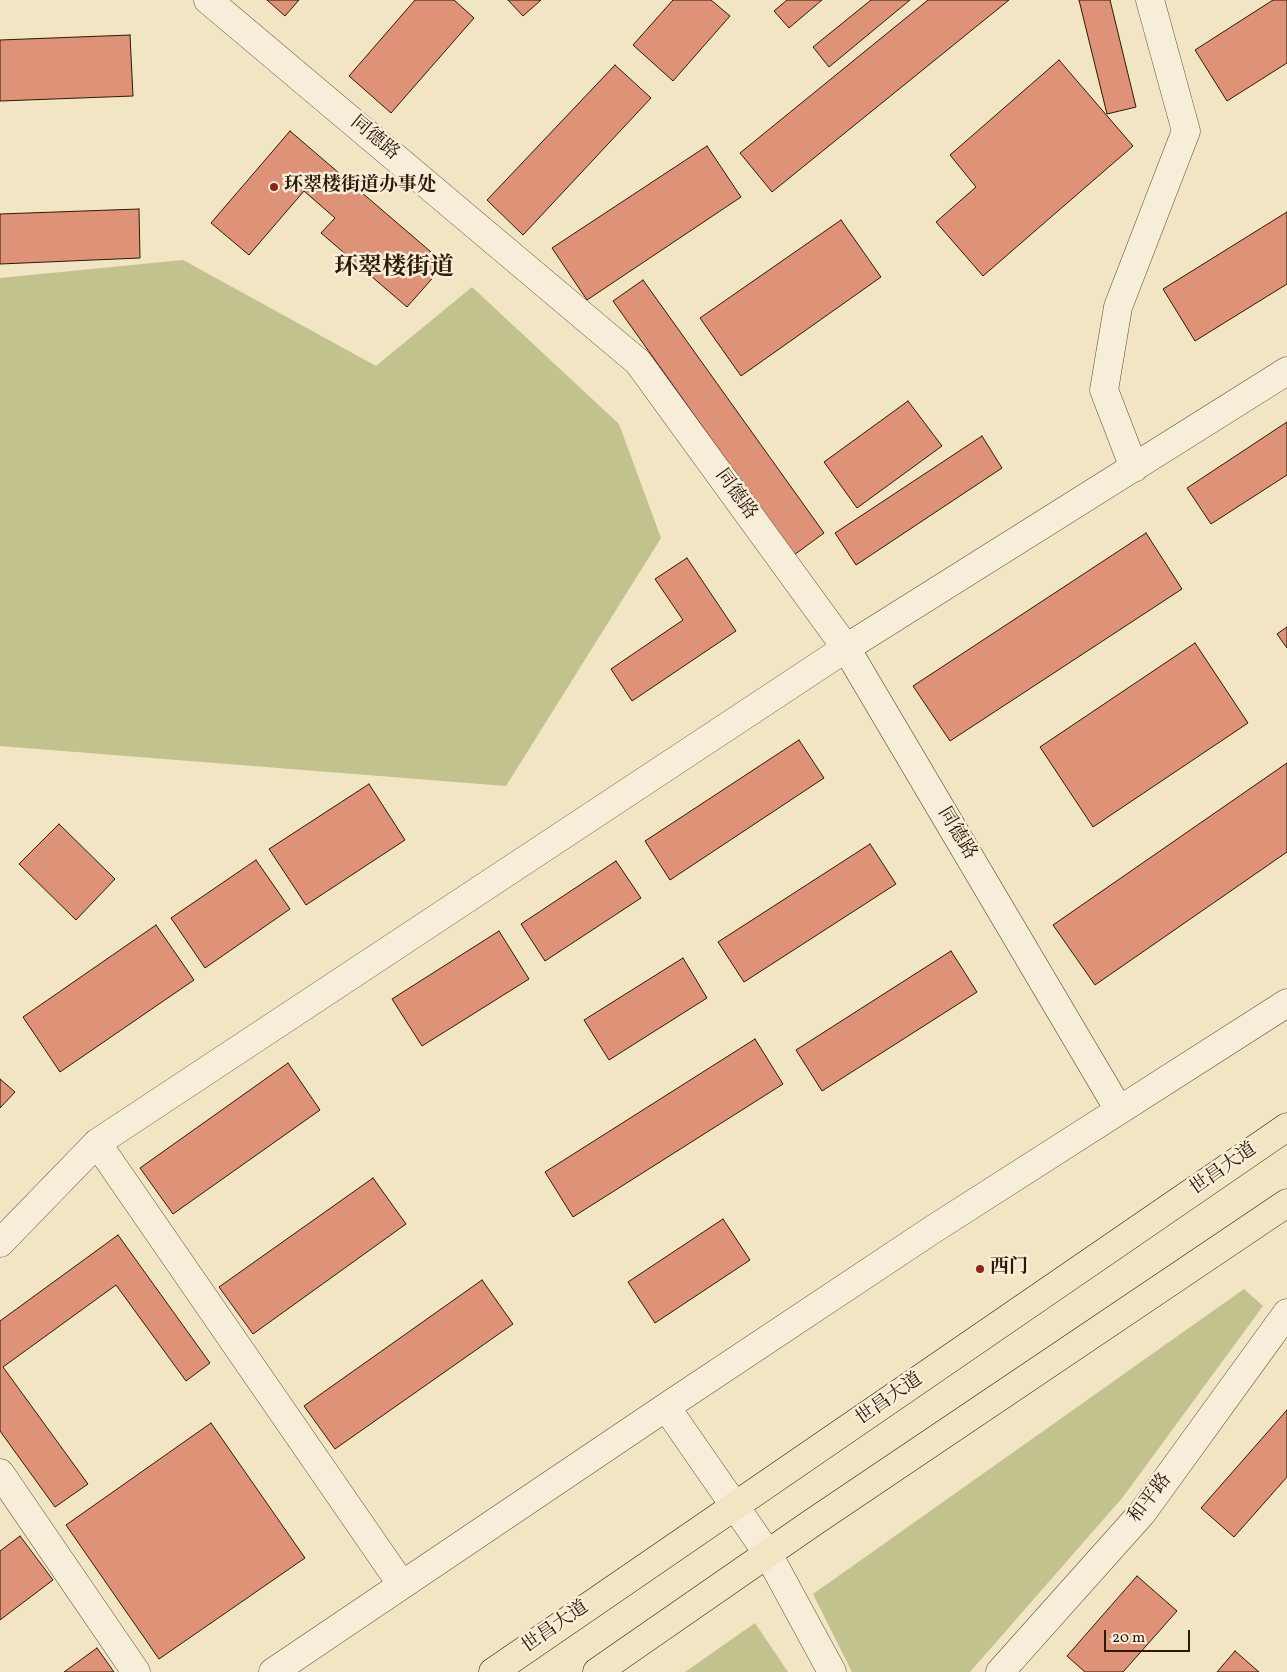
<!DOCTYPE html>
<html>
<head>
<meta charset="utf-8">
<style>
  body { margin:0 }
  #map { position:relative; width:1287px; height:1672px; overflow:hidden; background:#f1e5c3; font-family:Vollkorn,serif }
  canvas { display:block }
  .scale { position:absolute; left:1104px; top:1630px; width:86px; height:22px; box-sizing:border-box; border:2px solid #2d1a05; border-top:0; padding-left:6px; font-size:15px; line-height:18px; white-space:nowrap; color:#2d1a05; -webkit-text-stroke:4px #f6eed8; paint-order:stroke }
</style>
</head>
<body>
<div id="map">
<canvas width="1287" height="1672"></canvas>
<div class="scale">20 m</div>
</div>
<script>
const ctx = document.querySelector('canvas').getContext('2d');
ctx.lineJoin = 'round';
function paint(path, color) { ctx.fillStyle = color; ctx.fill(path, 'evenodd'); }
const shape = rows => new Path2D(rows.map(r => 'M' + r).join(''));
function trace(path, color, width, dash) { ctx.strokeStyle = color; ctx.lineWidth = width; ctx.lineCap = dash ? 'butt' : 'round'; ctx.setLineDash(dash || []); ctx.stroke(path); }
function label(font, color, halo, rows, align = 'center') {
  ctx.font = font + ' Vollkorn,"Noto Serif SC",serif'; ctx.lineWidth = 5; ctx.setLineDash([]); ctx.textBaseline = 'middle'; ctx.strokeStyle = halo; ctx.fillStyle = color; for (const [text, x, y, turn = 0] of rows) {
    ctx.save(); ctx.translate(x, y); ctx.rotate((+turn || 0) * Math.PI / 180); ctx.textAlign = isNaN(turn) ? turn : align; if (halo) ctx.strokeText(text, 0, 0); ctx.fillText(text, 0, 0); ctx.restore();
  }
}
paint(shape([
  [183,260,376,366,472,287,619,424,661,538,506,786,0,746,0,278],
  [1244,1289,1263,1306,1123,1497,970,1672,852,1672,813,1594],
  [755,1623,788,1672,685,1672]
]), '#c2c28e');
const building = shape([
  [267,0,299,0,285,16,267,0],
  [415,0,454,0,474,18,391,113,349,76,415,0],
  [508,0,541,0,523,16,508,0],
  [673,0,711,0,730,16,673,81,633,45,673,0],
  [787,0,822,0,789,28,774,11,787,0],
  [871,0,910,0,829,67,813,47,871,0],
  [928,0,1009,0,772,192,740,153,928,0],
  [1079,0,1110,0,1136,107,1107,114,1079,0],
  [1273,0,1287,0,1287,63,1227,101,1195,50,1273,0],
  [130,35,133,96,0,101,0,40,130,35],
  [1059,60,1133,146,983,276,936,222,976,187,950,155,1059,60],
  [615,65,651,98,523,235,487,200,615,65],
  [290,131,445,264,407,307,321,233,335,218,304,191,249,255,211,223,290,131],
  [707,146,741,197,587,300,552,248,707,146],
  [139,209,140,258,0,264,0,214,139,209],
  [1287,212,1287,284,1195,341,1163,289,1287,212],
  [841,220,881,277,741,376,700,318,841,220],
  [643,280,824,533,794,555,613,301,643,280],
  [908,401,942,446,857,508,824,462,908,401],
  [1287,422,1287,475,1211,524,1187,488,1287,422],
  [982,436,1002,468,856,565,835,533,982,436],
  [1146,533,1182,589,950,741,913,686,1146,533],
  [687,558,736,631,632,701,611,669,683,620,655,579,687,558],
  [1287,627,1287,648,1277,634,1287,627],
  [1195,643,1248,723,1093,827,1040,747,1195,643],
  [799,740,824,778,670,880,645,841,799,740],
  [1287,763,1287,852,1095,985,1053,925,1287,763],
  [369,784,405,840,306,905,269,849,369,784],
  [59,824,115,879,76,920,19,864,59,824],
  [870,844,896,884,744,982,718,942,870,844],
  [256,860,290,909,205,968,171,918,256,860],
  [616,861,641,898,545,961,521,924,616,861],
  [156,925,194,980,60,1072,23,1017,156,925],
  [499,931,529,979,422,1046,392,999,499,931],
  [951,951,977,992,822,1091,796,1050,951,951],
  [683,958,707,998,609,1060,584,1020,683,958],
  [755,1039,783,1084,573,1217,545,1172,755,1039],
  [288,1063,320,1110,173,1214,140,1168,288,1063],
  [0,1079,15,1092,0,1108,0,1079],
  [373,1178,406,1224,253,1334,219,1287,373,1178],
  [723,1219,750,1260,655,1323,628,1282,723,1219],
  [118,1235,210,1363,186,1381,116,1285,3,1367,88,1484,55,1507,0,1431,0,1321,118,1235],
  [482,1280,513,1324,335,1449,304,1406,482,1280],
  [1287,1410,1287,1477,1234,1537,1201,1508,1287,1410],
  [211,1423,305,1558,159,1659,66,1525,211,1423],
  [20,1536,53,1580,0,1620,0,1551,20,1536],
  [1137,1576,1177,1611,1123,1672,1085,1672,1067,1656,1137,1576],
  [97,1648,114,1672,64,1672,97,1648],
  [1235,1651,1259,1672,1217,1672,1235,1651]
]);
paint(building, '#de9278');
trace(building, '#2d1a05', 1);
const minor = shape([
  [208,0,638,362,846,648,1119,1110],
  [1134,468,1104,390,1118,307,1186,131,1150,0],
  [97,1143,402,1585],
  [0,1243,97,1143,846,648,1287,371],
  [666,1407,768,1554,832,1672],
  [0,1473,136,1672],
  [273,1672,666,1407,932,1230,1287,1003]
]);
const tertiary = shape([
  [1000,1672,1142,1513,1287,1313]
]);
const primary = shape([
  [493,1672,1287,1127],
  [597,1672,812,1523,1287,1203]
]);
trace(minor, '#5e4d34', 29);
trace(tertiary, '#5e4d34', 29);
trace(primary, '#2d1a05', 29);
trace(minor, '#f6eed8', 28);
trace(tertiary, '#f6eed8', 28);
trace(primary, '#f1e5c3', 28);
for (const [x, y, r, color] of [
  [274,187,5,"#8f2418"],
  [980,1269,5,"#8f2418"]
]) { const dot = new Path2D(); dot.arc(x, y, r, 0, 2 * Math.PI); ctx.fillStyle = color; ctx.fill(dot); trace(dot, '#f6eed8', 2); }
label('19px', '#2d1a05', '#f6eed8', [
  ["同德路",374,139,40],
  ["同德路",735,495,54],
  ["同德路",956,834,59],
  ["世昌大道",1224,1170,-35],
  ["世昌大道",890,1400,-35],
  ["和平路",1151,1499,-52],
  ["世昌大道",556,1628,-35]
]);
label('bold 19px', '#2d1a05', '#f6eed8', [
  ["环翠楼街道办事处",284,187],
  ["西门",990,1269]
], 'left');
label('bold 24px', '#2d1a05', '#f6eed8', [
  ["环翠楼街道",394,270]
]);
</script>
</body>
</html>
